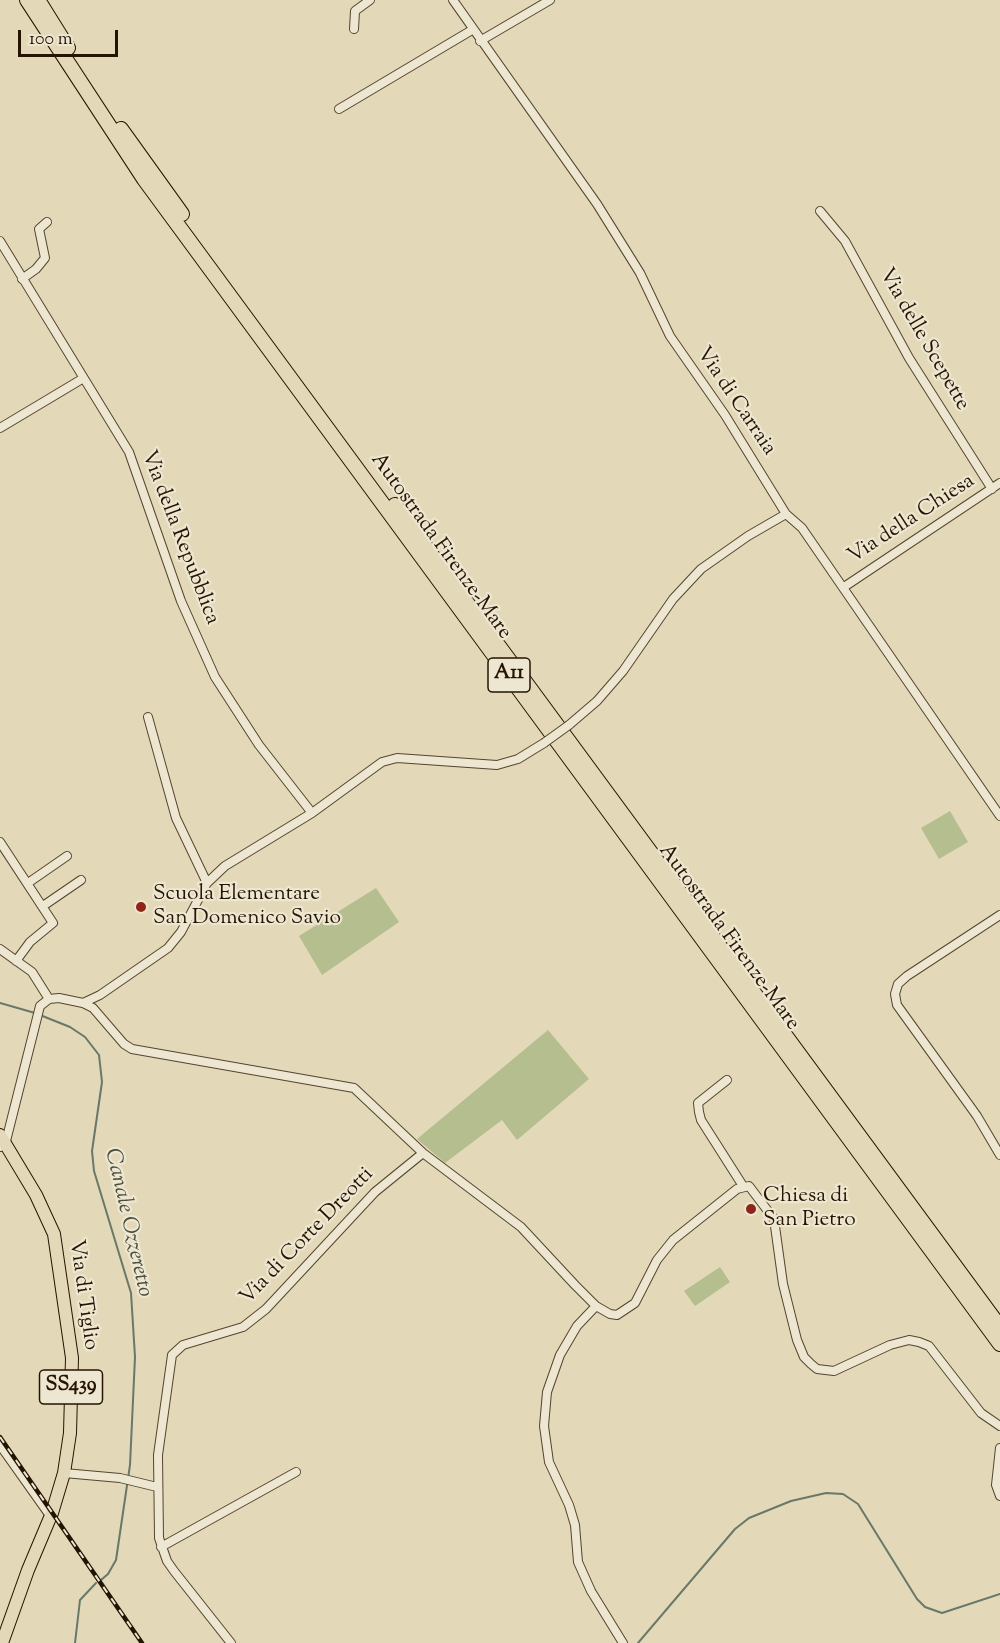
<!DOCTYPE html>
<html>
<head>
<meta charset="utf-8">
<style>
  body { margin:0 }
  #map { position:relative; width:1000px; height:1643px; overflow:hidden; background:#e3d8b8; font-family:"Sorts Mill Goudy",serif }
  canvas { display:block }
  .scale { position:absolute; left:18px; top:30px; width:100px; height:27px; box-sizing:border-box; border:3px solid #251400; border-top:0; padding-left:8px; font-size:18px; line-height:21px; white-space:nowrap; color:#251400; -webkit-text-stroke:4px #ede6d1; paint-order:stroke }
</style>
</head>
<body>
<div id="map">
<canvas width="1000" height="1643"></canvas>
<div class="scale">100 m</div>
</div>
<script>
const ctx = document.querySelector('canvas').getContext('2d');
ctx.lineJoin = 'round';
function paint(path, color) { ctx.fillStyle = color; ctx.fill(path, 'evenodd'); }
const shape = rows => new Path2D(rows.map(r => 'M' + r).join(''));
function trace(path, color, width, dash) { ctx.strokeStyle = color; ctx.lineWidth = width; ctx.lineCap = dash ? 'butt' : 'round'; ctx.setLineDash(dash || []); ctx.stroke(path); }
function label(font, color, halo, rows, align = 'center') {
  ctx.font = font + ' "Sorts Mill Goudy",serif'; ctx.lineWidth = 4.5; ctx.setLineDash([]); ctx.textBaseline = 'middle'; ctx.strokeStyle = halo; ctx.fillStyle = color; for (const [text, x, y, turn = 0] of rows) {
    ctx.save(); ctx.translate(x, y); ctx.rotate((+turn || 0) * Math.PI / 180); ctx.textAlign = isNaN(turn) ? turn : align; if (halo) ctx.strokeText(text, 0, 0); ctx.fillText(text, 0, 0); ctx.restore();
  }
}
paint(shape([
  [950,811,968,842,939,859,921,828],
  [376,888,399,922,322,975,299,936],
  [548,1030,589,1079,517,1140,502,1120,445,1163,417,1139],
  [720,1267,730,1282,695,1306,684,1291]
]), '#b5be8e');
trace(shape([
  [0,1003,35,1013],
  [40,1015,70,1027,85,1037,99,1055,102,1082,92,1151,94,1171,131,1293,135,1357,130,1465,116,1560,108,1574,101,1580],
  [75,1643,80,1600,96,1583],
  [638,1643,735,1529,749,1518,791,1501,826,1493,843,1494,858,1504,917,1599,925,1607,942,1613,1000,1594]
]), '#687869', 2);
const minor = shape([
  [453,0,597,204,640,273,670,336,725,415,786,514,802,528,1000,816],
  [354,29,355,11,370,0],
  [480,41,550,0],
  [339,109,472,30],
  [820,211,845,241,909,358,992,489],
  [0,241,129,452,181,601,215,677,259,745,312,813],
  [22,279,36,269,45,258,39,229,47,222],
  [0,428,82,379],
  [844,587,1000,483],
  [148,717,176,818,207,883],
  [569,725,597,701,623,671,673,599,701,569,748,536,786,514],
  [0,842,53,923,30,942,16,961],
  [28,883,67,856],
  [43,906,81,880],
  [1000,915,907,976,898,984,895,994,897,1005,977,1116,1000,1155],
  [0,949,32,972,49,999],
  [83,1003,100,995,168,948,181,932,207,883,225,866,312,813,382,762,397,758,497,765,518,759,544,743],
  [727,1080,698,1103,699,1112,701,1120,743,1186],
  [0,1147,5,1145,40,1006,49,999,59,998,83,1003,93,1008,124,1044,132,1049,354,1088,423,1153,521,1227,575,1285,596,1306,610,1314,617,1315,635,1303,657,1260,673,1240,737,1189,749,1186,774,1219,783,1284,797,1340,804,1357,811,1364,817,1369,834,1371,890,1345,909,1340,919,1342,929,1346,981,1413,1000,1426],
  [596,1306,577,1326,560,1355,547,1392,544,1426,549,1462,569,1505,575,1525,578,1562,591,1591,623,1643],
  [0,1445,51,1517],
  [1000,1448,996,1485,1000,1496],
  [64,1473,120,1478,157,1487],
  [161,1547,296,1472],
  [231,1643,174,1571,167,1561,159,1538,158,1455,172,1355,183,1345,243,1327,266,1309,375,1192,423,1153]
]);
const primary = shape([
  [0,1135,36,1195,54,1234,72,1358,70,1433,64,1473,52,1513,28,1570,2,1643]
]);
const motorway = shape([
  [27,0,144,179,1000,1344],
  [40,3,68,48],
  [121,129,182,214],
  [395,505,1000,1327]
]);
trace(minor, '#54452e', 10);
trace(primary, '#251400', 14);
trace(motorway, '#251400', 16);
trace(minor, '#ede6d1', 8);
trace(primary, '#e3d8b8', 12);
trace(motorway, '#e3d8b8', 14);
const rail = shape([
  [0,1437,142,1643]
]);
trace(rail, '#251400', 4.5);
trace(rail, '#ede6d1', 2, [7]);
const minorBridge = shape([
  [544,743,569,725]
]);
trace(minorBridge, '#54452e', 10, []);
trace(minorBridge, '#ede6d1', 8);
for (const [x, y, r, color] of [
  [141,907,6,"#8f2418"],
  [751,1209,6,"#8f2418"]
]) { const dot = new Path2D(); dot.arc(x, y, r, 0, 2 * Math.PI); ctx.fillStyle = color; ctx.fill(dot); trace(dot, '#ede6d1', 2); }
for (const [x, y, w] of [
  [509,675,42],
  [71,1387,63]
]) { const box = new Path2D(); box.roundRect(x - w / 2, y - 17, w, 34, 4.5); ctx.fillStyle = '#ede6d1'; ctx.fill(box); trace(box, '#251400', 1.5); }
label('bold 20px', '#251400', null, [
  ["A11",509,675],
  ["SS439",71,1387]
]);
label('21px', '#251400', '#ede6d1', [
  ["Via delle Scepette",923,340,60],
  ["Via di Carraia",735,402,56],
  ["Via della Chiesa",912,520,-33],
  ["Via della Repubblica",179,538,69],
  ["Autostrada Firenze-Mare",440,547,54],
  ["Autostrada Firenze-Mare",728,938,54],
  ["Via di Corte Dreotti",308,1237,-46],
  ["Via di Tiglio",82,1295,82]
]);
label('21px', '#251400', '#ede6d1', [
  ["Scuola Elementare",153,895],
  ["San Domenico Savio",153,919],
  ["Chiesa di",763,1197],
  ["San Pietro",763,1221]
], 'left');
label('italic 22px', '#4c4e3d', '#ede6d1', [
  ["Canale Ozzeretto",127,1223,77]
]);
</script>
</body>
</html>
